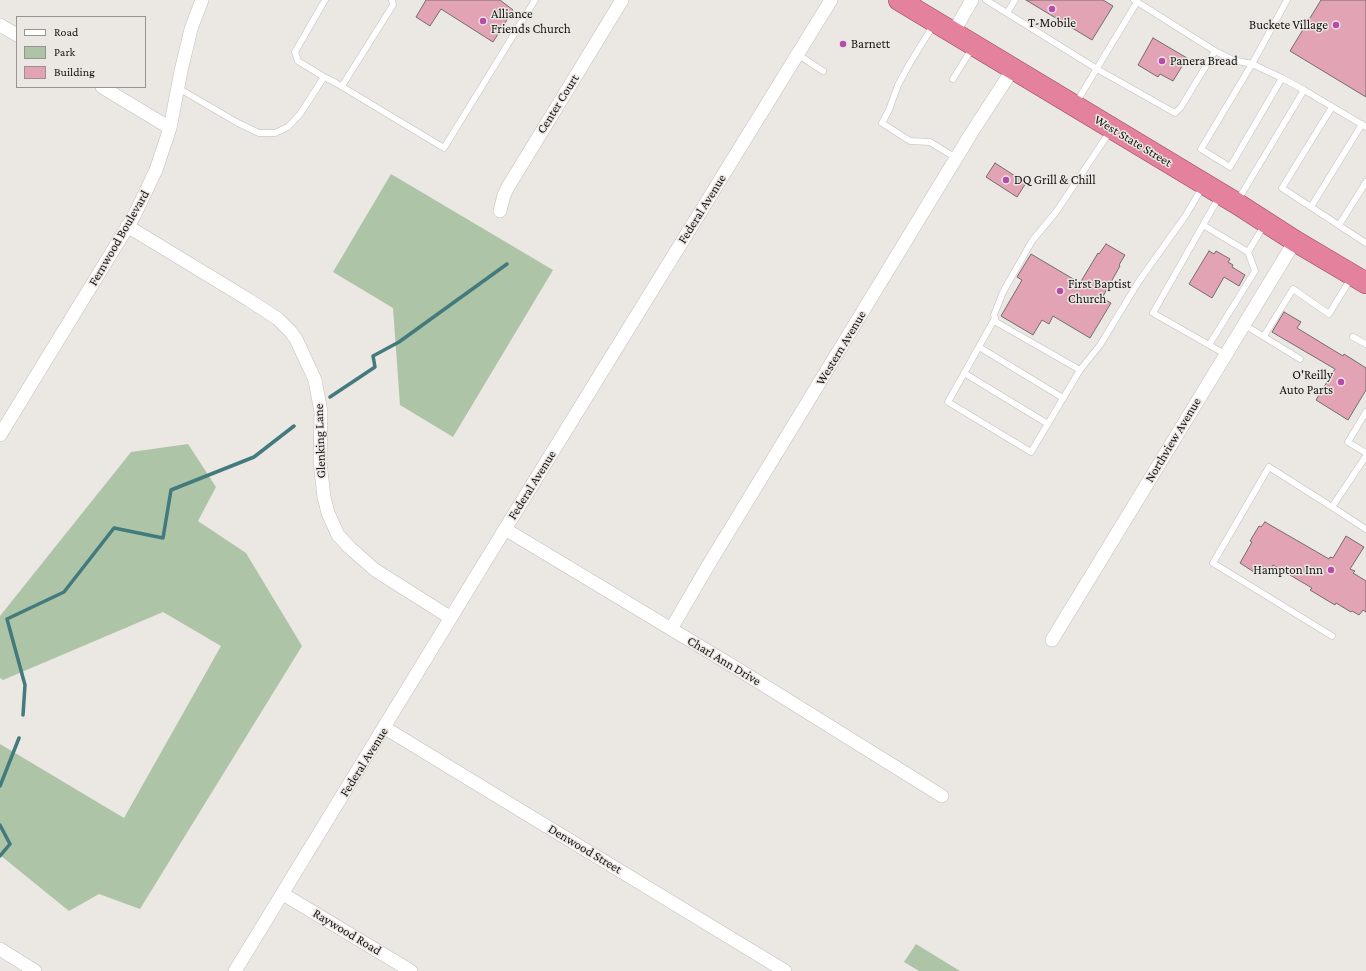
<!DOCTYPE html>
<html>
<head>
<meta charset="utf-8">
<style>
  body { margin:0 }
  #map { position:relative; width:1366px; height:971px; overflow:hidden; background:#ebe7e3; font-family:"Crimson Pro",serif }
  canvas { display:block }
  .legend { position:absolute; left:16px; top:16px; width:130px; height:72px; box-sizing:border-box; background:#ebe7e3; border:1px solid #969391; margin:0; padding:5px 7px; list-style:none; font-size:12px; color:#171615 }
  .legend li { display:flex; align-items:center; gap:8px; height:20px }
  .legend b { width:20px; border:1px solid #969391 }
</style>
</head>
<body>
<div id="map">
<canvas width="1366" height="971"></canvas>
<ul class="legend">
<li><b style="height:5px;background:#fff"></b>Road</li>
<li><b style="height:11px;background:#adc4a6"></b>Park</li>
<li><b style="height:11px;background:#e2a3b5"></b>Building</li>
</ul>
</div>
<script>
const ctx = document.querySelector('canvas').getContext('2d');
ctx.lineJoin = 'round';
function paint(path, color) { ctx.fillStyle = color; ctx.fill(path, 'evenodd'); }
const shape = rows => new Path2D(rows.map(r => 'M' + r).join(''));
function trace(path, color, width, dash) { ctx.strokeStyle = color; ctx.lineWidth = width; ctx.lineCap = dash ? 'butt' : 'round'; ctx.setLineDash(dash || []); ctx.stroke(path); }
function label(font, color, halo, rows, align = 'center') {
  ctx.font = font + ' "Crimson Pro",serif'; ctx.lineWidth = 3; ctx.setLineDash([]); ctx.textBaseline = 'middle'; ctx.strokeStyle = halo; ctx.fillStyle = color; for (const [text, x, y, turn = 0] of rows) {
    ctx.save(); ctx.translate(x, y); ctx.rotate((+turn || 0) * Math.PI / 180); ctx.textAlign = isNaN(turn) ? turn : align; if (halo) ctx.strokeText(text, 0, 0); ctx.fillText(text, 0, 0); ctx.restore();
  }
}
paint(shape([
  [391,174,553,270,453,437,400,405,393,308,333,272],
  [188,444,216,487,198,521,246,553,302,646,140,909,99,894,69,911,0,855,0,744,124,818,221,646,163,612,3,680,0,678,0,616,131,452],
  [916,944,960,971,919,971,904,962]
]), '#adc4a6');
trace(shape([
  [330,397,375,367,373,356,399,342,507,264],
  [23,715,25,685,7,619,64,592,114,528,163,538,171,490,254,457,294,426],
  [0,786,19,738],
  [0,825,10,844,0,856]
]), '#437a7d', 3.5);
const building = shape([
  [426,0,500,0,513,10,493,42,441,9,430,26,416,17,426,0],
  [1026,0,1103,0,1113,6,1092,40,1026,0],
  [1321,0,1366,0,1366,97,1290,51,1321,0],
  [1153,38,1187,58,1173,81,1160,74,1158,77,1138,65,1153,38],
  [995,163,1026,183,1017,197,986,177,995,163],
  [1106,244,1125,255,1119,265,1120,266,1102,298,1111,303,1090,338,1053,316,1049,324,1042,320,1033,335,1001,316,1022,280,1017,277,1031,254,1080,283,1098,253,1099,254,1106,244],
  [1209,251,1214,254,1216,251,1230,259,1228,262,1233,265,1232,267,1245,275,1239,286,1224,277,1212,298,1189,284,1209,251],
  [1284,312,1301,322,1297,328,1343,356,1344,354,1366,368,1366,390,1348,420,1316,400,1335,369,1272,332,1284,312],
  [1265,522,1329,559,1330,557,1333,558,1346,536,1364,547,1350,569,1355,571,1353,573,1366,581,1366,612,1363,610,1359,615,1352,611,1351,612,1336,603,1335,605,1310,590,1312,588,1273,565,1270,571,1262,566,1257,574,1240,563,1252,542,1250,541,1259,526,1261,527,1265,522]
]);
paint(building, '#e2a3b5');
trace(building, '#726d6e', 1);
const service = shape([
  [986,0,1097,69,1175,113,1181,107,1215,51],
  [1134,0,1215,51,1233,60,1252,64,1287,0],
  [1007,13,1015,0],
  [934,24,910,63,898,85,889,110,882,123,910,141,930,142,956,158],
  [797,54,823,71],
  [324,77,298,61,295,52,325,0],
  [1282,78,1230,167,1201,149,1252,64,1282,78,1304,90,1366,127],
  [953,79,973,47],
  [342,86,393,5,392,0],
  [178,88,238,123,259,133,275,133,288,127,300,114,324,77,336,83,444,148,535,0],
  [1076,103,1137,2],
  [1332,107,1282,188,1366,243],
  [1219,197,1153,313,1225,354],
  [1238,200,1304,90],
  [1311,207,1362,124],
  [1203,225,1248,252,1255,271,1209,345],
  [1339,225,1366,182],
  [1248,252,1265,224],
  [995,318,948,402,1031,452,1080,370,1100,345,1139,281,1186,215,1203,186],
  [1243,324,1300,359],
  [1264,336,1293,289,1329,314,1351,278],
  [1353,337,1366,344],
  [979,347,1063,398],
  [1080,370,996,322,994,315,1003,292,1032,241,1056,212,1111,130],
  [964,373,1048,424],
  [1366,412,1348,442,1366,453],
  [1332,507,1366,529],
  [1332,636,1213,563,1269,467,1332,507,1366,456]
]);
const minor = shape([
  [0,25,17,35],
  [953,33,972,0],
  [102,87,170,128],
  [500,211,504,195,508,187,622,0],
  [127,226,249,300,278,319,291,332,296,339,315,380,321,412,320,462,324,497,328,513,338,535,349,547,375,570,451,618],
  [0,435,134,216,156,170,170,128,181,71,191,29,202,0],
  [505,529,741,671,942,796],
  [671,629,709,564,972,132,1013,69],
  [1052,640,1295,241],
  [385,728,785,971],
  [283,894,411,971],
  [0,949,35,971],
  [235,971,505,529,831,0]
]);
const trunk = shape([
  [899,0,1236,203,1295,241,1366,283]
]);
trace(service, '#c2bebb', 7);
trace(minor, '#c2bebb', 14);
trace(trunk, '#98475e', 22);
trace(service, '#fff', 6);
trace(minor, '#fff', 13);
trace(trunk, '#e4829e', 21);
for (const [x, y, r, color] of [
  [1052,9,4,"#b74bab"],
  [483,21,4,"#b74bab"],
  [1336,25,4,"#b74bab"],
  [843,44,4,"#b74bab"],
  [1162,61,4,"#b74bab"],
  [1006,180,4,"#b74bab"],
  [1060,291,4,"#b74bab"],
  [1341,382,4,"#b74bab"],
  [1331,570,4,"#b74bab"]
]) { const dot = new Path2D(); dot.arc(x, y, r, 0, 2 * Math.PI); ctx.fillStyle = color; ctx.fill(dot); trace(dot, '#ebe7e3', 1.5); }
label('13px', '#171615', '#ebe7e3', [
  ["Alliance",491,14],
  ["Friends Church",491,29],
  ["T-Mobile",1052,23,"center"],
  ["Buckete Village",1328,25,"right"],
  ["Barnett",851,44],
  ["Panera Bread",1170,61],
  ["DQ Grill & Chill",1014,180],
  ["First Baptist",1068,284],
  ["Church",1068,299],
  ["O'Reilly",1333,375,"right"],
  ["Auto Parts",1333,390,"right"],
  ["Hampton Inn",1323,570,"right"]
], 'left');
label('13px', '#171615', '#ebe7e3', [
  ["Center Court",558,104,-58],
  ["West State Street",1133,141,31],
  ["Federal Avenue",702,209,-58],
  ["Fernwood Boulevard",119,238,-60],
  ["Western Avenue",841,348,-59],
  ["Northview Avenue",1173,440,-59],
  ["Glenking Lane",320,441,-92],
  ["Federal Avenue",532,485,-58],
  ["Charl Ann Drive",724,661,31],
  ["Federal Avenue",364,762,-58],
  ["Denwood Street",585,849,31],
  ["Raywood Road",347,932,31]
]);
</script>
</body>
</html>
